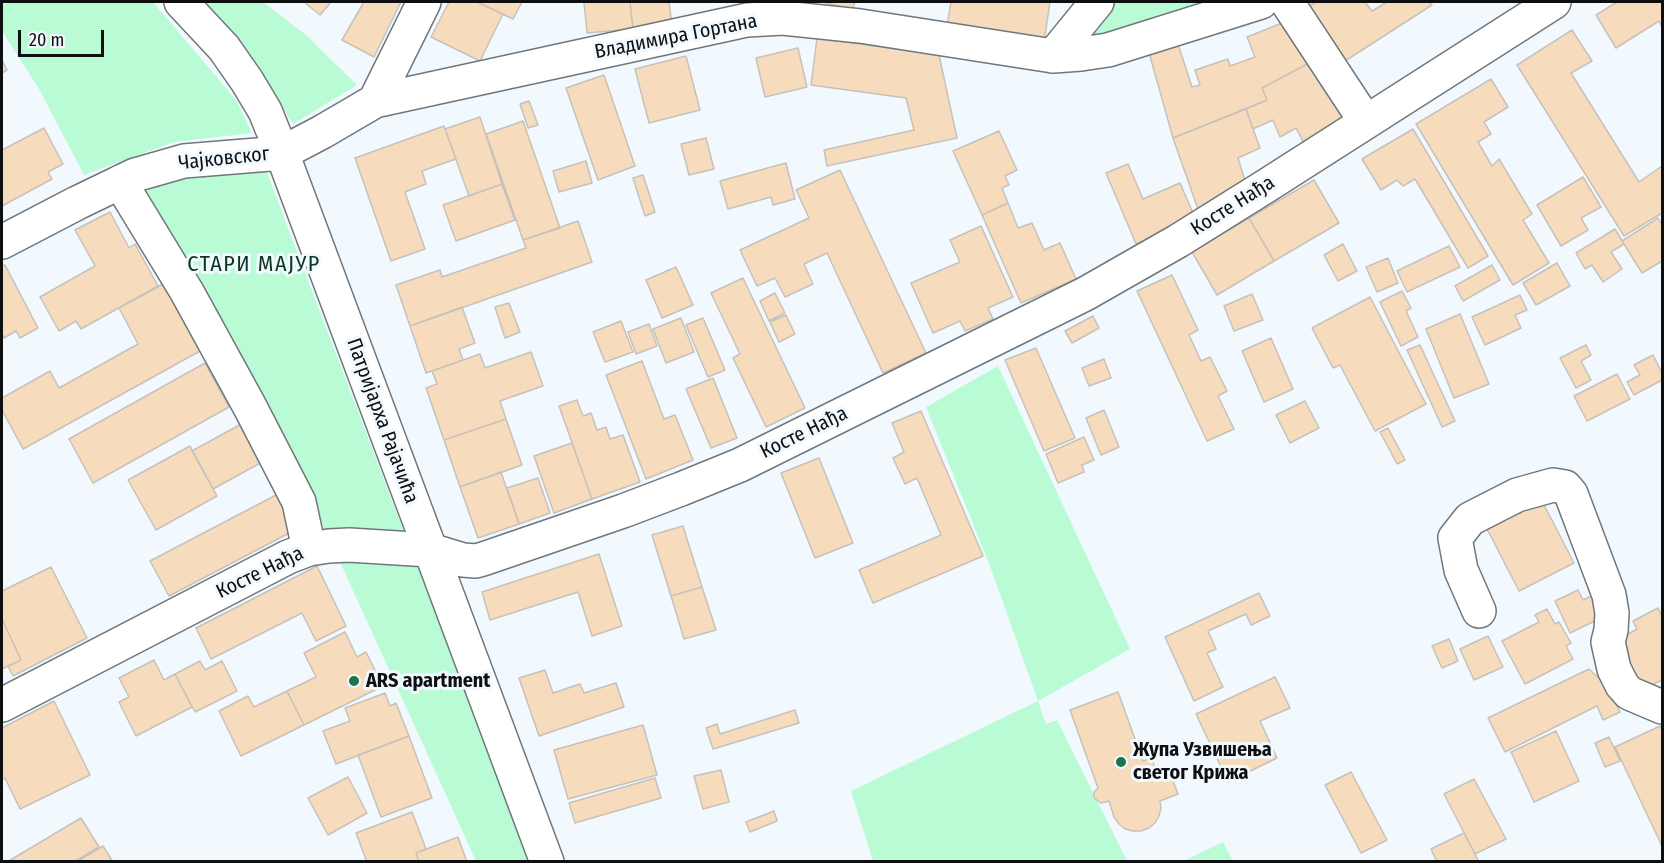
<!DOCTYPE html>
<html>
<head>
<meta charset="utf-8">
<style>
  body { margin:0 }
  #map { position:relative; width:1664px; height:863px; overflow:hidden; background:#f1f9ff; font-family:"Fira Sans Condensed",sans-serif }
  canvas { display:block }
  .frame { position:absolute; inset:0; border:3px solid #0d0f11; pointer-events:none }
  .scale { position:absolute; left:18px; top:30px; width:86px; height:27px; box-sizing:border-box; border:3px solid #0d0f11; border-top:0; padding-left:8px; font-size:18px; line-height:21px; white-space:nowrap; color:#0d0f11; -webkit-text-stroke:4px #f1f9ff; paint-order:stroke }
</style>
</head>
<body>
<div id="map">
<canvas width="1664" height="863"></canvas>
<div class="frame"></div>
<div class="scale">20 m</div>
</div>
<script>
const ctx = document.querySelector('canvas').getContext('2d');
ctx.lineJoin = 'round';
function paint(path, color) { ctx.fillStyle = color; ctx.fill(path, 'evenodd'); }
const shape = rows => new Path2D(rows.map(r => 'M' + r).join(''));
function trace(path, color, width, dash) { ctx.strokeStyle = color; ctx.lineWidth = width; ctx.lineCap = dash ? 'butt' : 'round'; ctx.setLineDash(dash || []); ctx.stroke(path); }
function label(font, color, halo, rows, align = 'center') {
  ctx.font = font + ' "Fira Sans Condensed",sans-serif'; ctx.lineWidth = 6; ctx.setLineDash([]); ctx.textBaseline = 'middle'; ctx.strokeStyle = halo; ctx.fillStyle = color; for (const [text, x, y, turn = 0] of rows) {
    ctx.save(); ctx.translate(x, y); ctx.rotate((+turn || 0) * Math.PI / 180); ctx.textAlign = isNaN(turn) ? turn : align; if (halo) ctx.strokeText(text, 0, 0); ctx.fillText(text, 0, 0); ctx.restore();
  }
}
paint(shape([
  [2,2,153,2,236,100,252,133,174,142,84,175,39,89,2,31],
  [202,2,263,2,306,35,357,85,293,124,242,42],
  [1097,2,1261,2,1081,54],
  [266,170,405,535,309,534,129,198,182,174],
  [998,366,1130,649,1038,701,1046,724,1057,720,1127,861,873,861,851,791,1038,701,990,566,926,407],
  [423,561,535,861,476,861,340,562],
  [1223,842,1233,861,1184,861]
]), '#b9fbd5');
const building = shape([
  [304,2,331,2,320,15,304,2],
  [364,2,401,2,374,57,342,40,364,2],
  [449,2,477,2,503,14,480,61,431,37,449,2],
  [477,2,522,2,513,19,477,2],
  [584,2,630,2,633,29,587,33,584,2],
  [630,2,669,2,672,25,633,29,630,2],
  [823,2,855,2,852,10,823,2],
  [951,2,1050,2,1044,42,947,26,951,2],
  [1316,2,1365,2,1372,11,1387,2,1429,2,1432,5,1345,61,1309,6,1316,2],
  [1617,2,1662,2,1662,27,1659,21,1616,48,1596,15,1617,2],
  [1282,23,1309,63,1262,88,1267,100,1173,138,1148,49,1177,41,1192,87,1200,85,1195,70,1228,59,1230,66,1255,57,1247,37,1282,23],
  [1572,30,1592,61,1571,73,1639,182,1662,166,1662,213,1624,236,1517,65,1572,30],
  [817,38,939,55,957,138,827,166,824,150,914,130,906,98,811,85,817,38],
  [798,48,807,87,765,97,756,58,798,48],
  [686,56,700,110,649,123,635,69,686,56],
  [2,60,7,70,2,73,2,60],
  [1309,63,1346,120,1306,147,1296,128,1280,137,1273,120,1253,129,1246,109,1267,100,1262,88,1309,63],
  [604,75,635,166,598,180,566,88,604,75],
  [1491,79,1508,107,1484,122,1491,134,1478,142,1492,166,1499,159,1532,214,1523,220,1549,263,1513,285,1416,124,1491,79],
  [529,101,538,125,528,128,520,104,529,101],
  [1246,109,1260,148,1238,158,1246,184,1199,212,1173,138,1246,109],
  [480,117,502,184,469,196,445,129,480,117],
  [523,121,560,228,523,240,486,134,523,121],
  [444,126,456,159,422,171,426,184,405,192,425,249,391,261,355,158,444,126],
  [44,128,63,164,48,172,52,179,2,206,2,150,44,128],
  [1413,129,1488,256,1468,268,1415,179,1403,186,1397,180,1381,190,1362,159,1413,129],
  [999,131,1017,170,1005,176,1009,185,1002,188,1008,203,982,215,953,151,999,131],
  [706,138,714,169,689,175,681,144,706,138],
  [586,161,592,183,559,192,553,171,586,161],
  [786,163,795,199,773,205,771,197,728,209,720,181,786,163],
  [1128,164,1143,199,1180,183,1196,220,1136,244,1106,173,1128,164],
  [840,170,926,353,883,373,827,253,804,264,813,284,785,297,775,278,757,286,740,250,809,218,796,190,840,170],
  [643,175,655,212,645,216,633,178,643,175],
  [1583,177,1601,207,1581,218,1588,230,1561,246,1537,205,1583,177],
  [1314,180,1339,223,1274,261,1249,218,1314,180],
  [502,184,515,220,456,241,443,205,502,184],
  [1008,203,1018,228,1032,223,1044,250,1060,243,1076,279,1021,303,982,215,1008,203],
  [110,212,129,248,135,244,158,286,81,329,76,321,59,331,40,297,95,266,75,230,110,212],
  [1249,218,1274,261,1217,295,1192,252,1249,218],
  [1658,218,1662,225,1662,261,1642,273,1622,241,1658,218],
  [578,221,592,262,410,326,396,285,440,270,442,277,526,248,523,240,578,221],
  [981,226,1013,297,988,308,993,319,965,331,960,321,933,333,911,283,960,262,950,240,981,226],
  [1615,229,1624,244,1611,252,1622,269,1603,282,1592,265,1585,269,1576,253,1615,229],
  [1343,244,1357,271,1338,281,1324,255,1343,244],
  [1449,246,1460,267,1407,292,1397,271,1449,246],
  [1388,258,1398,283,1377,292,1366,267,1388,258],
  [1557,263,1570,286,1536,305,1523,283,1557,263],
  [5,265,38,328,20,338,16,331,4,338,2,333,2,266,5,265],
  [1492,265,1500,280,1463,301,1455,286,1492,265],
  [676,267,693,305,662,318,646,280,676,267],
  [1172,275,1198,330,1189,335,1201,361,1210,357,1227,391,1218,396,1234,429,1207,441,1137,291,1172,275],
  [743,278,805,408,766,427,733,358,740,354,711,293,743,278],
  [163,284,200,351,23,449,2,410,2,398,50,371,59,388,138,344,119,308,163,284],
  [1402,291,1411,308,1406,311,1418,337,1401,346,1380,302,1402,291],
  [775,293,785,313,769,321,760,301,775,293],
  [1252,294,1263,320,1234,331,1224,306,1252,294],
  [1520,295,1527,310,1515,315,1521,328,1485,345,1472,317,1520,295],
  [1370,297,1426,404,1375,431,1340,365,1333,368,1312,328,1370,297],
  [509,303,520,332,505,338,495,307,509,303],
  [462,307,475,343,459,349,463,360,426,373,410,326,462,307],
  [1460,314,1489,384,1454,398,1426,329,1460,314],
  [786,315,795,334,779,342,770,322,786,315],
  [1093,316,1099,328,1072,343,1065,331,1093,316],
  [681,318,694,352,666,363,653,329,681,318],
  [703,318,725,370,708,377,686,325,703,318],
  [621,321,633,352,605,362,593,332,621,321],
  [649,324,657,346,636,354,628,332,649,324],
  [1271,338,1293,389,1264,402,1242,351,1271,338],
  [1420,345,1455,421,1442,427,1407,350,1420,345],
  [1586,345,1591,355,1581,361,1591,380,1576,388,1560,358,1586,345],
  [1036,348,1075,438,1044,451,1005,360,1036,348],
  [531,352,543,386,500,401,506,419,444,440,426,388,437,384,432,371,480,354,485,368,531,352],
  [1653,355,1662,373,1662,380,1634,395,1627,382,1640,375,1634,365,1653,355],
  [1104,359,1111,378,1089,386,1082,368,1104,359],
  [642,361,664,419,675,415,693,460,646,479,606,375,642,361],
  [205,363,229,407,93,483,69,439,205,363],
  [1617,374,1630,399,1587,421,1574,396,1617,374],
  [713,378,737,438,711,448,686,389,713,378],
  [577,400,583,416,591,413,597,430,606,427,610,439,623,435,640,482,592,499,559,406,577,400],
  [1305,401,1319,428,1290,443,1276,415,1305,401],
  [1104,410,1119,447,1101,455,1086,418,1104,410],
  [921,411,983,556,873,603,859,570,941,535,917,478,905,484,893,458,904,452,892,423,921,411],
  [506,419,522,465,460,487,444,440,506,419],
  [243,423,264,461,213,489,192,451,243,423],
  [1388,428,1405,460,1397,464,1380,432,1388,428],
  [1084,437,1094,460,1082,465,1084,472,1058,483,1046,454,1084,437],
  [572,443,592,499,554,513,534,456,572,443],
  [190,446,217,496,156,530,128,480,190,446],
  [819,458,853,543,815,558,781,473,819,458],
  [501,472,519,524,478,538,460,487,501,472],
  [538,478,550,513,519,524,507,488,538,478],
  [278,494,297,529,169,596,150,561,278,494],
  [1540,497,1574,563,1519,591,1485,525,1540,497],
  [683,526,702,587,671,596,652,535,683,526],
  [599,554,622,626,592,636,578,592,490,620,482,592,599,554],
  [317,566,346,626,316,641,302,613,211,659,196,628,317,566],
  [51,567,87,638,13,676,8,666,21,660,2,619,2,591,51,567],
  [702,587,716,630,684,639,671,596,702,587],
  [1578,590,1583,600,1593,595,1603,617,1570,633,1555,601,1578,590],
  [1259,593,1270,616,1251,625,1246,614,1208,631,1216,649,1207,653,1223,687,1194,701,1165,637,1259,593],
  [1658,608,1662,616,1662,680,1642,690,1616,641,1637,629,1633,621,1658,608],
  [1547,609,1555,624,1559,622,1571,643,1566,646,1573,659,1525,684,1502,641,1539,622,1535,615,1547,609],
  [2,619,21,660,2,669,2,619],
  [345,632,357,657,366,652,383,686,304,725,287,691,316,677,304,653,345,632],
  [1488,636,1503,667,1474,680,1460,649,1488,636],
  [1449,639,1458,661,1442,668,1432,646,1449,639],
  [154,660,164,680,175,674,192,707,136,736,119,702,129,697,119,678,154,660],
  [200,661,205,670,222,661,237,691,195,712,175,674,200,661],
  [1589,669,1608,687,1620,712,1603,720,1597,706,1505,752,1488,718,1589,669],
  [545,670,553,693,580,684,584,693,616,683,624,707,539,736,519,678,545,670],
  [1275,677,1290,708,1260,721,1277,758,1228,782,1196,714,1275,677],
  [287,691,304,725,241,756,219,711,248,696,254,707,287,691],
  [1118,692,1143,761,1149,759,1153,762,1157,773,1156,778,1170,773,1178,794,1160,801,1161,808,1159,816,1155,823,1149,828,1141,831,1133,831,1125,829,1119,824,1114,817,1109,801,1101,803,1094,798,1094,792,1098,788,1070,710,1118,692],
  [385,693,390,706,396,703,409,736,336,764,323,731,350,721,345,708,385,693],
  [54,701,90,775,20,809,5,778,2,780,2,728,54,701],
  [795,710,799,723,713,749,706,728,717,724,720,734,795,710],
  [643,725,657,775,568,799,554,750,643,725],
  [1660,726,1662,731,1662,846,1615,747,1660,726],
  [1556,731,1579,781,1534,802,1511,752,1556,731],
  [409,736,432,798,381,817,358,755,409,736],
  [1609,737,1620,761,1605,767,1595,743,1609,737],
  [721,770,729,802,703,809,694,776,721,770],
  [1351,772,1387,840,1361,853,1325,785,1351,772],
  [348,777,367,813,328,835,308,798,348,777],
  [655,778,661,798,575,823,569,803,655,778],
  [1474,779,1506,839,1475,854,1444,794,1474,779],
  [774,811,777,821,750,832,746,822,774,811],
  [412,812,426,849,416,853,419,862,367,862,356,833,412,812],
  [81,818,99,847,74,862,7,862,81,818],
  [1464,833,1479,862,1437,862,1431,849,1464,833],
  [458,837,467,862,419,862,416,853,458,837],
  [103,846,113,862,76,862,103,846]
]);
paint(building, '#f6dcbd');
trace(building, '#c7c1ba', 1.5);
const minor = shape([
  [181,2,224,48,247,81,265,111,282,153,547,862],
  [1287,2,1366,122],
  [1053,56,1081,54,1108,50,1261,2],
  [375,101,747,20,783,18,860,26,1053,56,1097,2],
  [120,182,187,292,250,407,299,502,309,549],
  [2,242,77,203,135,175,184,161,282,153,322,132,375,101,424,2],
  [1479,611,1461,570,1455,538,1470,519,1517,495,1553,485,1565,487,1571,494,1609,595,1612,613,1611,630,1608,642,1614,669,1622,685,1629,693,1662,707],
  [2,705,288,557,309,549,329,546,349,545,430,550,463,560,476,561,483,559,623,511,681,489,740,465,1085,294,1178,241,1266,186,1554,2]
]);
trace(minor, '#70777c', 36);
trace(minor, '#fff', 33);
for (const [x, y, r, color] of [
  [354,681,6,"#1d7549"],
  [1121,762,6,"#1d7549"]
]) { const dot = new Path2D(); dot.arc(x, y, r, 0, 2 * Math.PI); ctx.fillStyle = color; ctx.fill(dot); trace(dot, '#f1f9ff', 2); }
label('20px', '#0d0f11', '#f1f9ff', [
  ["Владимира Гортана",676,37,-11],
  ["Чајковског",224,159,-6],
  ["Косте Нађа",1233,206,-32],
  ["Патријарха Рајачића",382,421,70],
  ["Косте Нађа",804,433,-26],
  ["Косте Нађа",260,573,-26]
]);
label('bold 20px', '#0d0f11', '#f1f9ff', [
  ["ARS apartment",366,681],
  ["Жупа Узвишења",1133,750],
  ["светог Крижа",1133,773]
], 'left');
ctx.letterSpacing = '1.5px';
label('22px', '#0c3520', '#f1f9ff', [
  ["СТАРИ МАЈУР",254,265]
]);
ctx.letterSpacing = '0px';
</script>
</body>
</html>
